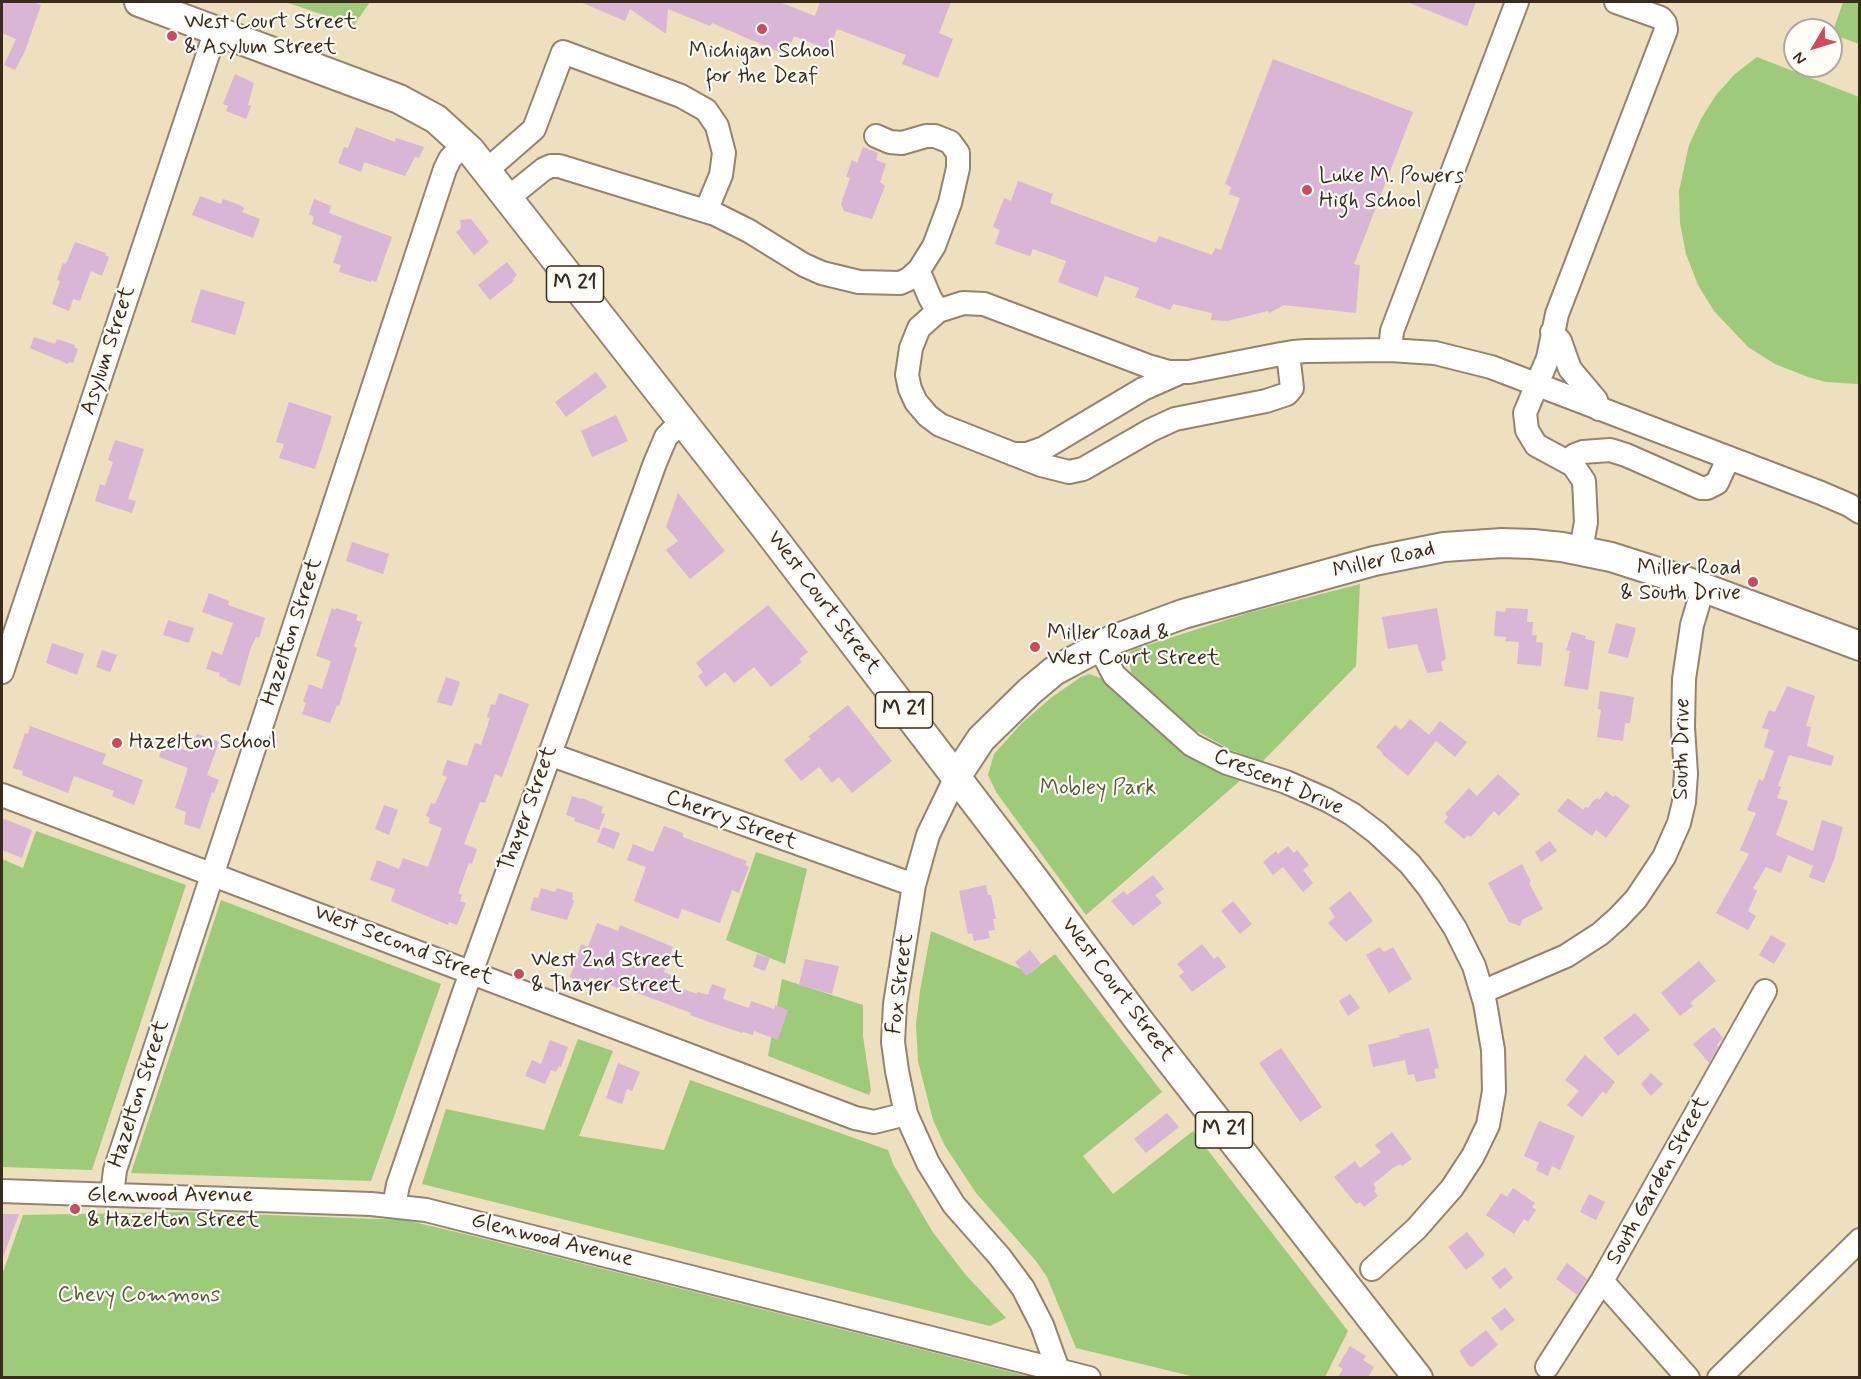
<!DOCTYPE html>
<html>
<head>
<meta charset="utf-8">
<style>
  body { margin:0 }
  #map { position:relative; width:1861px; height:1379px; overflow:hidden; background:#eedfbe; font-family:Mynerve,sans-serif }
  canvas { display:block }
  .frame { position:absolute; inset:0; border:3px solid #3b2a1e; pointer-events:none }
  .north { position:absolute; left:1783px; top:18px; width:60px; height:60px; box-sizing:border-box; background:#fdfcf7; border:2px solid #afa8a0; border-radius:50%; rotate:232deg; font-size:16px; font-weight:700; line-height:24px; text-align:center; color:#3b2a1e }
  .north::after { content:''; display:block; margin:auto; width:21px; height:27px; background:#d1495b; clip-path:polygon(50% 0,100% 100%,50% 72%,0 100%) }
</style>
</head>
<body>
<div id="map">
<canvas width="1861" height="1379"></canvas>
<div class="frame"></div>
<div class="north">N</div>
</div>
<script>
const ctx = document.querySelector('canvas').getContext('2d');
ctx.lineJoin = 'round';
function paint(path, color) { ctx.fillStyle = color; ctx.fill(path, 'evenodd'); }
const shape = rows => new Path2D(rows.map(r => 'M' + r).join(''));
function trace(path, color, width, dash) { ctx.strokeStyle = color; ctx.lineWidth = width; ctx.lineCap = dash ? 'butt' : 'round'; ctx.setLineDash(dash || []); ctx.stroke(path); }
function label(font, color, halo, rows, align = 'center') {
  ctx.font = font + ' Mynerve,sans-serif'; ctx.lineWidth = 4.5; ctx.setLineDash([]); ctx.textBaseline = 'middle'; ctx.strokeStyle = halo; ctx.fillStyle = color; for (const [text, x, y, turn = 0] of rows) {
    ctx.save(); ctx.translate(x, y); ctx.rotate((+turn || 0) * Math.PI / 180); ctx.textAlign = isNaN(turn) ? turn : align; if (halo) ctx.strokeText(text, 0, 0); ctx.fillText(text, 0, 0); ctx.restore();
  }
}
paint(shape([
  [285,2,370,2,354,25],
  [1843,2,1859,2,1859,44,1832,34],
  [1757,57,1859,97,1859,384,1826,382,1808,377,1775,364,1748,347,1714,311,1698,285,1686,254,1680,223,1679,191,1689,145,1701,119,1716,95,1735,74],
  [1360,584,1356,666,1262,762,1231,750,1191,728,1160,704,1131,672,1128,654,1132,650,1248,613],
  [1089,674,1104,679,1191,756,1210,768,1242,779,1086,915,996,792,988,775,994,754,1022,723,1052,697,1081,677],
  [36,831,186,885,92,1170,2,1167,2,859,23,868],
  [756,852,807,869,785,964,726,940],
  [221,900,441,984,371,1181,131,1173],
  [931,931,1030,973,1055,954,1162,1092,1083,1156,1113,1194,1193,1131,1348,1331,1325,1377,1195,1377,1076,1348,1047,1277,1036,1261,976,1193,945,1146,933,1120,918,1061,916,1024,920,991],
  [782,979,863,1005,863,1036,871,1090,869,1095,768,1056],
  [578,1039,613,1051,579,1136,664,1150,690,1080,888,1150,893,1164,932,1231,965,1274,1006,1318,990,1326,422,1184,446,1109,544,1130],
  [187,1212,405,1220,469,1235,1030,1377,2,1377,2,1275,23,1215]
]), '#9dcb79');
paint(shape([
  [2,2,31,2,41,5,25,51,15,70,4,65,16,39,2,33],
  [580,2,779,2,815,16,820,2,951,2,939,33,953,39,938,78,902,64,906,55,837,29,829,50,794,36,786,55,712,23,710,26,668,9,666,34,630,9,625,21],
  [1407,2,1476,2,1467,26],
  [1273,59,1413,112,1354,264,1360,265,1356,313,1284,305,1269,313,1268,311,1227,321,1211,320,1212,313,1173,304,1170,310,1135,297,1139,288,1105,276,1097,297,1058,282,1066,261,1033,249,1030,256,995,244,1000,230,993,227,1004,198,1011,201,1018,181,1053,194,1050,203,1156,243,1159,236,1212,255,1215,248,1221,250,1240,198,1229,194,1231,187,1225,184],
  [235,74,254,83,248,105,251,106,246,119,226,111,228,106,223,104],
  [356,127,395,142,396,138,424,147,419,158,415,157,405,176,364,162,361,172,338,163,344,147,348,148],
  [863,147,878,153,876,160,886,164,880,182,885,186,872,219,844,211,841,204,850,178,846,177,852,160,857,163],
  [200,196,221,204,223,199,240,205,244,208,242,212,260,219,253,238,192,215],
  [314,199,331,206,329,213,392,237,376,282,371,280,371,282,339,272,341,265,333,263,342,236,312,224,314,217,309,214],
  [471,219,489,242,474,255,456,232,461,228,460,220],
  [75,242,106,253,105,255,109,257,102,276,91,271,80,301,73,299,69,311,52,304,60,281,57,280,63,263,66,264],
  [507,262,517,275,513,279,514,281,490,300,478,285],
  [201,289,245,302,235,335,191,322],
  [34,337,55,344,57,339,75,345,74,347,78,349,73,363,69,362,68,364,30,348],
  [596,372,607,387,566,417,555,402],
  [289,402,332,416,315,469,279,458,284,444,276,442],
  [616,415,628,441,592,457,581,431],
  [115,440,144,449,128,499,136,501,132,513,95,501,100,484,105,486,113,462,108,460],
  [678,493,725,551,690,579,666,550,678,541,666,527],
  [352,542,389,554,383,574,346,561],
  [209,593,229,601,228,605,265,618,259,638,256,637,251,647,240,686,227,681,227,679,219,676,220,673,206,669,212,651,222,655,233,623,202,612],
  [768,605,808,652,799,659,802,662,771,687,754,667,734,683,725,672,706,687,698,676,703,672,696,663],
  [332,608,335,610,336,608,358,615,356,620,362,622,354,646,357,648,339,706,337,705,330,723,302,714,306,703,303,701,309,684,322,689,331,661,316,656],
  [1437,608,1446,659,1441,662,1443,671,1427,673,1417,644,1388,649,1382,617],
  [1506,608,1528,609,1527,622,1533,622,1532,635,1537,635,1536,642,1543,643,1541,666,1517,664,1519,642,1505,641,1506,637,1494,636,1496,611,1505,612],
  [168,620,194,628,189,643,163,635],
  [1616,623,1636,628,1628,658,1608,653],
  [1572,632,1586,636,1585,639,1595,641,1588,690,1564,686,1570,651,1566,650],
  [52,643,84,654,77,675,46,663],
  [102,650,117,655,110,672,96,667],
  [446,677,460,682,452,706,437,702],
  [1787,686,1815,696,1806,726,1811,727,1807,746,1834,756,1831,766,1789,755,1778,786,1781,787,1777,798,1788,801,1776,835,1813,851,1822,820,1843,827,1834,860,1824,883,1809,877,1813,866,1788,855,1781,873,1766,867,1753,888,1757,891,1748,911,1756,916,1748,930,1716,913,1749,854,1740,850,1756,813,1747,810,1759,779,1763,781,1774,751,1764,747,1769,730,1762,728,1769,710,1775,712],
  [1600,691,1634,697,1630,723,1625,723,1623,741,1597,737,1601,710,1598,709],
  [499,693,529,704,502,777,495,774,485,803,480,802,464,844,477,849,472,864,469,863,458,893,462,895,460,901,466,903,457,925,449,922,448,925,391,901,395,889,370,880,377,860,399,869,403,858,428,867,442,828,429,823,430,818,426,816,431,803,435,804,447,777,442,775,447,760,467,766,475,743,481,745,490,718,487,717,491,704,495,705],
  [848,705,892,761,852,793,839,777,832,783,819,767,801,781,784,760,811,739,808,737],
  [1410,719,1429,735,1440,721,1467,742,1455,757,1436,741,1408,776,1382,754,1383,753,1376,747,1395,725,1401,730],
  [30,726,106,754,102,764,143,780,134,805,112,796,114,791,74,776,68,793,22,775,23,771,13,768,25,733,28,734],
  [197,734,219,742,207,775,219,780,214,793,212,792,200,829,184,824,186,812,175,808,188,768,159,757,164,742,190,752],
  [1498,774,1520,794,1499,816,1494,811,1471,837,1468,835,1464,839,1444,822,1448,817,1445,814,1469,788,1477,796],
  [1606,791,1613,797,1615,795,1630,806,1606,838,1596,830,1592,836,1557,811,1568,798,1583,810,1585,807,1588,808,1594,800,1597,798,1599,800],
  [572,796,581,799,582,798,603,807,601,813,605,814,599,830,574,821,575,818,566,815],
  [384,805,398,810,389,835,375,829],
  [2,818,32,830,22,858,2,850],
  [664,826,683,833,683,837,747,861,745,865,749,867,739,893,732,890,720,923,682,909,678,919,634,901,646,867,627,860,633,844,653,852],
  [603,827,620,833,614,849,597,842],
  [1550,841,1557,851,1541,862,1535,852],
  [1288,846,1294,853,1297,850,1309,865,1303,870,1313,883,1303,892,1283,867,1273,875,1263,862,1276,851,1278,854],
  [1522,864,1531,882,1529,883,1543,909,1522,920,1520,926,1509,922,1488,883],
  [1153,875,1164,889,1155,895,1162,903,1133,926,1111,901,1124,891,1127,895],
  [986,885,988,895,991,895,996,919,993,919,995,930,988,931,990,938,974,941,972,933,968,934,959,891],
  [541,888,555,892,557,888,573,893,572,900,574,901,567,920,530,910,534,897,538,898],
  [1350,891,1373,921,1346,942,1328,923,1335,917,1329,908],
  [1233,901,1252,924,1240,934,1221,911],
  [597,923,618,931,620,925,673,947,664,972,673,976,670,985,697,994,698,992,708,995,712,984,726,989,723,999,749,1008,751,1001,774,1009,775,1005,788,1010,778,1040,754,1031,753,1035,743,1032,742,1033,712,1023,690,1015,691,1013,624,988,623,990,590,977,587,984,570,977,581,944,588,947],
  [1771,935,1786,944,1774,964,1759,955],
  [1202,944,1214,959,1218,956,1226,967,1192,992,1179,976,1184,972,1177,964],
  [1380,947,1384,952,1393,947,1412,979,1389,993,1366,955],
  [1030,950,1041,964,1026,976,1015,962],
  [757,954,770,958,765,971,753,967],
  [805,959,839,966,832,994,799,985],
  [1699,961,1716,981,1690,1003,1693,1006,1680,1016,1661,993],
  [1350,994,1360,1008,1348,1016,1339,1001],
  [1635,1013,1650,1030,1618,1056,1603,1038],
  [1714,1027,1723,1038,1717,1045,1718,1047,1709,1063,1693,1044],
  [1429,1028,1439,1068,1434,1069,1436,1078,1416,1082,1414,1074,1408,1075,1405,1060,1373,1067,1368,1045,1400,1037,1399,1035],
  [550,1040,568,1047,561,1067,559,1066,556,1072,551,1070,545,1084,525,1076,532,1060,541,1064],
  [1281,1048,1322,1107,1300,1122,1259,1063],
  [1585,1055,1615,1082,1606,1094,1603,1091,1582,1117,1567,1105,1579,1091,1565,1080],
  [618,1063,640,1072,632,1091,627,1089,622,1104,606,1098],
  [1651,1073,1663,1084,1651,1096,1641,1084],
  [1167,1113,1179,1127,1146,1153,1134,1139],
  [1539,1121,1575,1136,1560,1170,1552,1166,1548,1176,1536,1170,1539,1163,1524,1156],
  [1392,1132,1412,1159,1402,1166,1400,1164,1393,1168,1373,1184,1376,1188,1374,1191,1378,1196,1364,1207,1360,1202,1356,1204,1334,1177,1355,1161,1360,1168,1381,1152,1375,1145],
  [1513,1188,1535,1203,1532,1207,1536,1210,1528,1222,1524,1219,1514,1234,1486,1215,1501,1193,1507,1197],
  [1589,1194,1605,1202,1596,1220,1580,1212],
  [2,1214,19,1214,3,1257,2,1257],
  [1467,1232,1485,1255,1466,1270,1448,1247],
  [1567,1263,1587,1279,1577,1295,1556,1279],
  [1505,1267,1513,1278,1500,1289,1491,1278],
  [1505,1308,1515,1320,1501,1331,1491,1318],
  [1486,1330,1498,1345,1472,1367,1469,1366,1459,1351],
  [1350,1346,1366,1356,1363,1360,1374,1367,1368,1377,1338,1377,1343,1369,1338,1366]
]), '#d9b5d6');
const minor = shape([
  [487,170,534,129,563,52,681,96,706,110,717,126,724,153,721,175,706,211],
  [508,198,544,169,551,166,559,166,715,214,749,231,804,265,822,273,859,282,900,283,909,279,919,270,934,246,950,203,958,168,958,153,950,142,935,136,926,136,902,143,890,142,876,136],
  [917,272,922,279,930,298,938,311],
  [1552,332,1560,341,1570,369,1596,400,1599,409],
  [1390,350,1392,331,1517,2],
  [1288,353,1292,388,1287,394,1266,401,1175,419,1151,430,1083,469,1069,472,1041,465,940,425,928,416,916,402,910,389,907,375,911,348,919,328,938,311,963,303,984,304,1148,366,1169,372,1189,372,1281,354,1293,352,1306,351,1390,350,1435,353,1491,367,1821,493,1849,505,1860,512],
  [1013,454,1027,454,1044,448,1143,389,1179,373],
  [1567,461,1575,455,1583,452,1610,450,1626,455,1701,488,1707,488,1717,483,1728,459],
  [1581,550,1586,522,1584,481,1573,465,1536,445,1527,430,1525,413,1548,358,1557,314,1666,30,1665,23,1661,18,1616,2],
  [1099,646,1114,675,1192,745,1227,763,1286,782,1327,800,1352,814,1377,833,1410,864,1429,888,1455,928,1474,966,1485,1003,1493,1050,1494,1091,1488,1125,1473,1156,1452,1188,1416,1229,1372,1269],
  [2,672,216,30],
  [549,754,914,885],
  [956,777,928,835,914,885,895,1004,893,1042,897,1071,906,1114,928,1163,954,1205,1000,1257,1023,1288,1042,1325,1061,1378],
  [2,795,855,1118,874,1122,906,1114],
  [1482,992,1566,956,1600,934,1618,918,1636,899,1664,857,1679,823,1684,802,1686,774,1683,727,1684,679,1692,625,1703,588],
  [2,1191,371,1204,426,1210,1089,1378],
  [112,1195,115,1170,445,169,450,159,464,144],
  [394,1206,398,1185,463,995,655,463,666,437,682,421],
  [1602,1281,1688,1378],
  [1547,1367,1602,1281,1765,991],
  [1719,1378,1860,1240]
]);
const major = shape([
  [139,2,399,99,436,119,470,150,765,527,1034,879,1137,1018,1418,1378],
  [956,777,981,739,1030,691,1054,671,1110,641,1183,614,1374,561,1444,547,1502,543,1533,544,1562,547,1611,557,1680,579,1860,646]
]);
trace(minor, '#94846e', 26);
trace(major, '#94846e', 32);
trace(minor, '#fff', 22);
trace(major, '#fff', 28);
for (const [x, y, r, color] of [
  [762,29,6,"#d1495b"],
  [172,36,6,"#d1495b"],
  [1307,190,6,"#d1495b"],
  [1753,582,6,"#d1495b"],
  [1035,647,6,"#d1495b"],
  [117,743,6,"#d1495b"],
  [519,974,6,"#d1495b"],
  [75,1209,6,"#d1495b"]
]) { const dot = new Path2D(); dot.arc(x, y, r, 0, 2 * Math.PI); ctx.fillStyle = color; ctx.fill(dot); trace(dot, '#fdfcf7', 2); }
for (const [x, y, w] of [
  [575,284,57],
  [904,710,57],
  [1224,1130,57]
]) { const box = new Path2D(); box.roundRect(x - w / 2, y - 18, w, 36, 4.5); ctx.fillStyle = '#fdfcf7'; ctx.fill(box); trace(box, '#3b2a1e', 1.5); }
label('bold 21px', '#3b2a1e', null, [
  ["M 21",575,284],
  ["M 21",904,710],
  ["M 21",1224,1130]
]);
label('22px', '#3b2a1e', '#fdfcf7', [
  ["West Court Street",184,23],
  ["& Asylum Street",184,48],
  ["Michigan School",762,52,"center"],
  ["for the Deaf",762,77,"center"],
  ["Luke M. Powers",1319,177],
  ["High School",1319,202],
  ["Miller Road",1741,569,"right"],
  ["& South Drive",1741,594,"right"],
  ["Miller Road &",1047,634],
  ["West Court Street",1047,659],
  ["Hazelton School",129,743],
  ["West 2nd Street",531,961],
  ["& Thayer Street",531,986],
  ["Glenwood Avenue",87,1196],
  ["& Hazelton Street",87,1221]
], 'left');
label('22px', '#3b2a1e', '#fdfcf7', [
  ["Asylum Street",109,351,-72],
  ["Miller Road",1384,561,-13],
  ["West Court Street",823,603,53],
  ["Hazelton Street",293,632,-72],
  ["South Drive",1683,749,-89],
  ["Crescent Drive",1278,783,23],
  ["Thayer Street",529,809,-70],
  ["Cherry Street",731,821,20],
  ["West Second Street",403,946,21],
  ["Fox Street",901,984,-83],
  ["West Court Street",1117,990,53],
  ["Hazelton Street",140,1094,-72],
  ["South Garden Street",1659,1181,-61],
  ["Glenwood Avenue",552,1241,14]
]);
label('22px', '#585a39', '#fdfcf7', [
  ["Mobley Park",1098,789],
  ["Chevy Commons",139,1296]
]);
</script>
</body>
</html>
